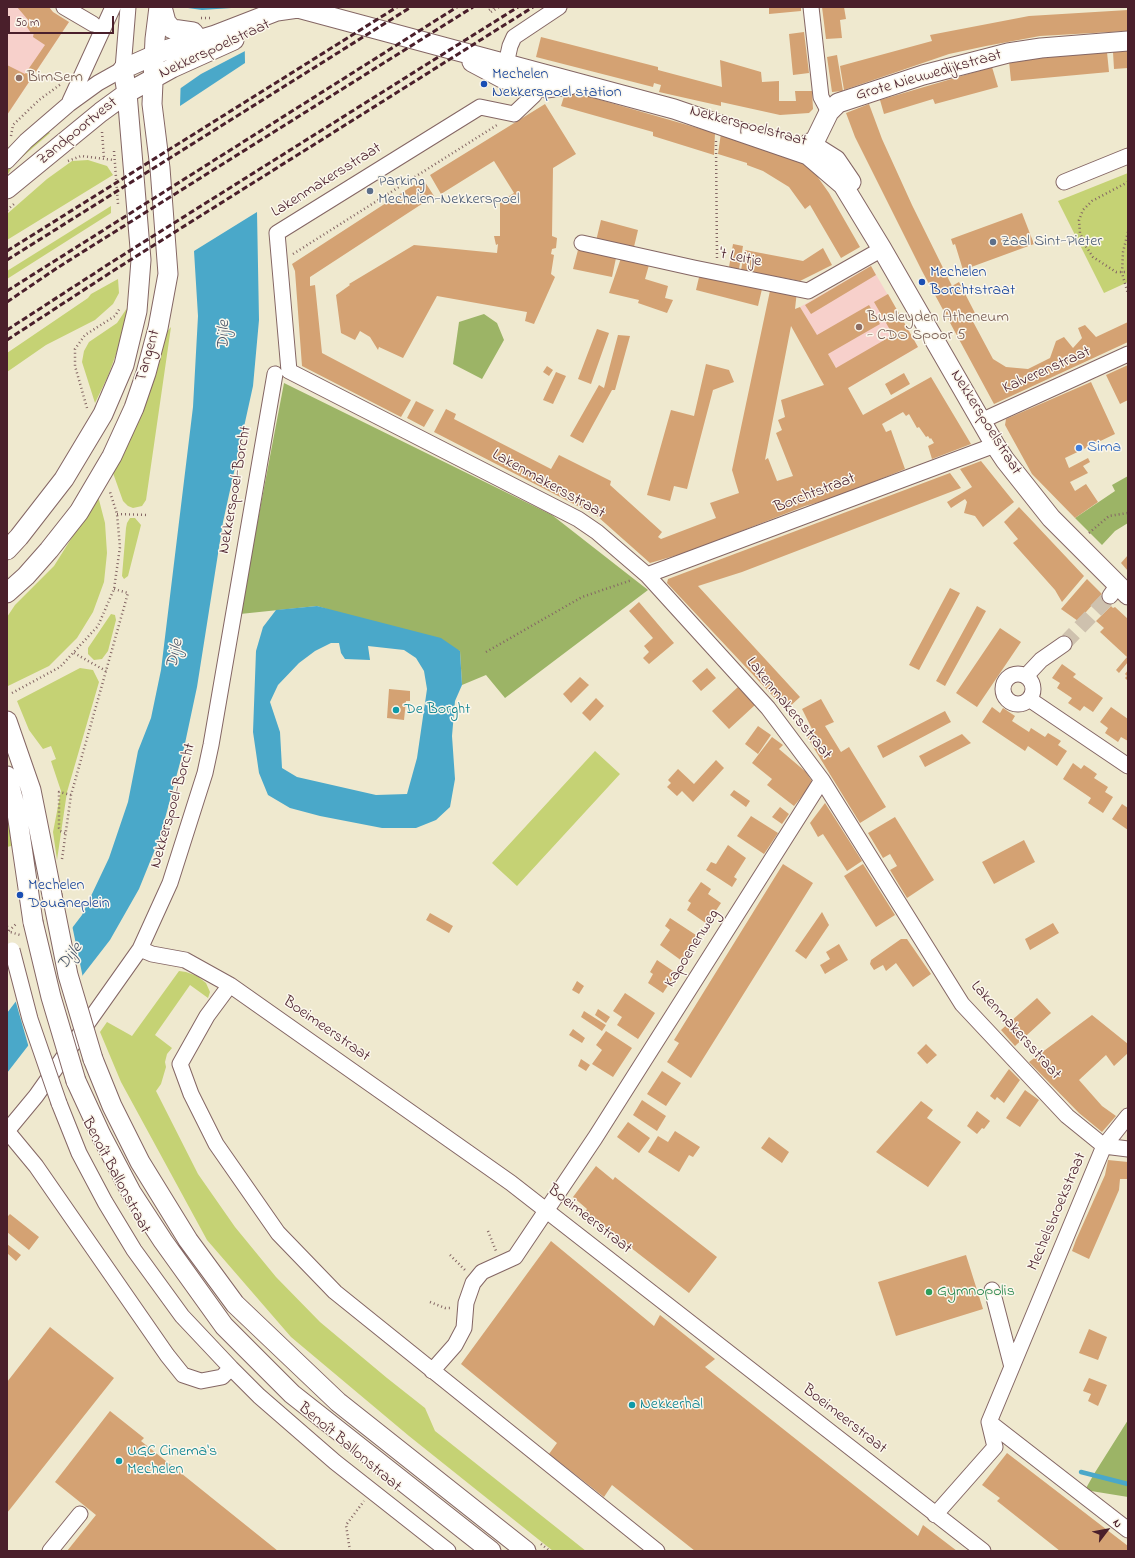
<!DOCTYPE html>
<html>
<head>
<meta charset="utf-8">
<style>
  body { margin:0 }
  #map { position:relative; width:1135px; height:1558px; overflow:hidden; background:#efe9cf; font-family:"Indie Flower",sans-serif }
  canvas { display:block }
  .frame { position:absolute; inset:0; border:8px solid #4a1f2b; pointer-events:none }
  .north { position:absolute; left:1087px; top:1510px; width:40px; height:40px; -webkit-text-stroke:3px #fbf7ec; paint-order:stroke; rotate:58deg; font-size:11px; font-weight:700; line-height:16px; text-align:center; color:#4a1f2b }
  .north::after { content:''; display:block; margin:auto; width:14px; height:18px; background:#4a1f2b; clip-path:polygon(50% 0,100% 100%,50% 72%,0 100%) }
  .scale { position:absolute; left:8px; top:16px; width:106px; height:18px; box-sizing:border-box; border:2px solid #4a1f2b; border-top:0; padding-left:5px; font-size:12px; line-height:14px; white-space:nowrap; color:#4a1f2b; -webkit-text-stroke:3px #fbf7ec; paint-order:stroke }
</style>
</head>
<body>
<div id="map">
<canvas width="1135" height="1558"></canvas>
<div class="frame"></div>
<div class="north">N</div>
<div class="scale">50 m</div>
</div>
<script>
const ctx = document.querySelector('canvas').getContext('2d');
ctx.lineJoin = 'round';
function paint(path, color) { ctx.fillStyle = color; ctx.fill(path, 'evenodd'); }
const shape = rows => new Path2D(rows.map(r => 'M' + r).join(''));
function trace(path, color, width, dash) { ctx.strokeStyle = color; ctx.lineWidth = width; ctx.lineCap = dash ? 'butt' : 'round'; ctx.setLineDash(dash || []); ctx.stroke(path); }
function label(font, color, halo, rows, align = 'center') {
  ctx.font = font + ' "Indie Flower",sans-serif'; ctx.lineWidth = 3; ctx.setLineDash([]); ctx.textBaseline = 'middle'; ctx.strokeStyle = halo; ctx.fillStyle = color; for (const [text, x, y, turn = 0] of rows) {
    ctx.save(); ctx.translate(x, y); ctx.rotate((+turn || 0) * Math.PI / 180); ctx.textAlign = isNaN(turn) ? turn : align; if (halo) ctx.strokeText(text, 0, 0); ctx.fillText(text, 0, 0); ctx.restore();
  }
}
paint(shape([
  [7,7,49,7,53,12,69,22,7,115],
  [871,266,918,347,848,388,800,307]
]), '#f7d0cb');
paint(shape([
  [45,129,50,133,13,165,7,176,7,166],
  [88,160,107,166,113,175,7,240,7,214,47,179,72,161],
  [1128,173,1128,282,1104,293,1058,201],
  [111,206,111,213,7,279,7,271],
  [118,279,119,293,113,304,95,320,46,345,7,372,7,353,88,298,91,294],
  [127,308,122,338,108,376,95,403,82,362,84,351,89,342,117,323],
  [171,327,146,500,142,506,133,508,128,506,123,501,113,473,166,333],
  [98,496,105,523,107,553,104,582,93,612,77,638,49,666,8,686,7,617,15,605,54,566],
  [130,518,135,518,141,525,128,576,124,579,122,576,126,528,127,523],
  [111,614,115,615,116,620,108,651,102,659,94,660,88,654,88,648],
  [80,668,93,670,99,682,67,792,57,860,53,832,61,791,51,761,56,759,51,746,43,749,29,730,17,701],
  [595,751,620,774,517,886,492,863],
  [7,820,12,830,15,845,7,847],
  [179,971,186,972,197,976,206,983,210,992,208,998,190,985,155,1035,172,1048,167,1054,165,1062,166,1067,161,1084,156,1091,198,1174,235,1227,276,1277,320,1322,387,1378,425,1408,435,1431,586,1551,553,1551,409,1436,291,1337,207,1240,121,1082,100,1032,107,1022,132,1036]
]), '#c5d274');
paint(shape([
  [484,314,497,323,504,340,482,379,453,364,459,322],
  [284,383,552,515,648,590,505,698,486,675,462,685,460,651,317,606,240,614],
  [1128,476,1128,523,1115,531,1102,545,1075,518,1115,491,1112,485],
  [1128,1420,1128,1497,1085,1490,1094,1474]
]), '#9cb466');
paint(shape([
  [183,7,244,7,245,63,180,106],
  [257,212,259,320,253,386,223,522,197,687,184,748,160,837,139,889,110,940,7,1073,7,1013,82,915,109,858,128,802,138,751,151,718,161,670,193,407,198,316,194,251],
  [317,606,441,638,460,651,462,685,455,701,452,736,455,779,450,807,436,820,416,828,382,828,320,816,290,808,268,795,259,773,253,732,256,651,263,627,276,610],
  [331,643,339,643,341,653,345,659,370,660,368,646,404,650,416,658,424,671,427,689,417,758,407,794,376,795,297,777,282,768,280,732,270,702,278,685,299,663,315,651]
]), '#4aa8c9');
paint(shape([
  [181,7,202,10,246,7,247,50,201,74,178,90],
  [72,925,83,978,29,1048,15,999]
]), '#efe9cf');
trace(shape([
  [1081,1472,1128,1484]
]), '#4aa8c9', 4.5);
paint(shape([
  [17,7,49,7,53,12,69,22,7,115,7,65,25,74,45,45,33,37,34,32,31,33,27,27,29,21],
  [769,7,801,7,801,11,769,14],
  [822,7,844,7,846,19,840,20,842,38,826,39],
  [1128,10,1128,31,1040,36,986,46,949,54,844,90,840,66,932,41,930,35,1029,16],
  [804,32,809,73,793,75,789,34],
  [541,37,658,67,658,70,722,87,720,60,761,72,762,82,779,81,779,101,796,101,795,91,812,91,813,109,809,113,780,115,721,102,721,106,659,92,661,85,654,83,653,87,536,57],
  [1128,51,1128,68,1114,69,1113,52],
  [1107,52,1109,72,1011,81,1009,61],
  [837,55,843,91,832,92,827,57],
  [992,67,998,87,935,104,933,99,884,114,880,100],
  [566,90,715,133,714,155,653,136,653,132,561,106],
  [545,104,576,154,553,168,552,236,557,238,556,248,552,249,551,254,554,255,551,274,555,277,534,324,525,321,527,312,437,296,403,358,379,347,378,350,370,337,360,331,355,340,341,333,336,295,350,285,349,284,414,245,497,253,498,244,496,245,494,236,500,236,500,202,514,193,494,161,441,194,430,175],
  [869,104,882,139,912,205,952,286,959,282,975,313,970,316,993,359,1006,367,1028,369,1050,358,1056,341,1064,337,1073,348,1082,338,1078,328,1085,325,1096,337,1128,322,1128,342,994,404,922,271,855,137,846,113],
  [721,133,788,154,812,169,829,193,860,247,841,258,810,205,805,209,789,187,763,171,747,165,747,163,718,154],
  [423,179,434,196,310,277,310,286,315,285,322,353,411,400,401,417,302,366,295,271,292,264],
  [1022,213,1034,244,963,270,955,244,953,245,951,239],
  [601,220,638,230,633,251,596,241],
  [733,244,743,246,739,269,729,267],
  [823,248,832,265,800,281,741,270,745,250,803,261],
  [578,250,616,258,612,277,573,269],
  [621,258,649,265,645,279,668,286,665,298,673,300,667,313,638,303,639,300,609,293],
  [871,266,876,275,811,314,805,305],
  [700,273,762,289,758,306,696,290],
  [771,286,797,291,795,309,800,307,817,335,869,305,880,324,828,354,836,368,893,335,874,302,888,294,918,347,848,388,863,415,931,377,971,444,932,459,928,446,934,443,931,438,930,439,928,436,926,437,919,427,917,428,909,414,906,416,903,412,882,424,886,432,891,430,905,469,837,497,805,506,688,552,650,563,597,516,434,432,446,409,456,414,454,419,551,469,559,455,611,481,610,485,662,532,658,537,661,539,716,518,710,503,739,493,732,470],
  [791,326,824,385,781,400,785,417,778,420,782,430,776,433,793,476,777,481,768,458,765,460],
  [597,329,609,333,591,384,578,379],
  [618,335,630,336,615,390,612,390,583,443,570,436,599,385,604,388],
  [706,364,729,370,734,382,713,390,687,489,674,486,670,501,647,495,671,410,694,416],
  [1128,365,1128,400,1120,404,1106,375],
  [547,366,553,370,549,376,543,372],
  [556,372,566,376,553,404,543,400],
  [904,373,910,384,891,395,885,384],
  [1091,382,1115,434,1065,458,1069,468,1088,458,1090,462,1083,466,1088,473,1070,482,1075,491,1086,484,1098,502,1075,518,1032,474,1005,425,1006,419],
  [416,401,434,410,424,427,407,418],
  [981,461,1014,502,983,527,975,516,964,513,967,502,965,499,951,508,947,502,972,487,960,469],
  [950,473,961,488,742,572,698,586,800,697,786,710,667,583,668,579],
  [1019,507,1084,576,1062,602,1055,590,1013,543,1018,539,1004,522],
  [1128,555,1128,571,1121,563],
  [1087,579,1102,594,1078,621,1061,609],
  [950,588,960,593,919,670,909,665],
  [639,602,674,643,649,664,643,658,649,652,644,646,653,638,629,611],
  [977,606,986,611,945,686,936,681],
  [1111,606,1113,608,1115,607,1128,619,1128,662,1119,673,1116,670,1127,657,1100,632,1104,628,1096,621],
  [1000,628,1021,642,977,707,956,693],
  [1062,664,1076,674,1073,677,1103,698,1093,712,1084,706,1080,711,1068,703,1072,698,1057,688,1060,683,1052,678],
  [707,668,716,678,701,691,692,681],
  [1128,670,1128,681,1125,678,1127,676,1125,674],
  [580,677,589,685,571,703,563,694],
  [738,687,755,705,729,729,712,711],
  [389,689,410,691,410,701,406,701,404,720,387,718],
  [596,698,604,706,590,721,582,713],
  [821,699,834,722,825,726,841,752,849,747,886,807,860,823,807,737,814,733,802,709],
  [992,707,1000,713,1003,708,1015,716,1012,721,1029,732,1031,728,1045,737,1048,733,1061,741,1058,745,1067,751,1057,766,1028,746,1025,751,982,722],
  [1111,707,1128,719,1128,741,1121,737,1118,742,1105,733,1108,728,1100,722],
  [945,711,951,722,883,758,877,746],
  [758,726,771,735,758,754,745,744],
  [962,734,971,743,925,767,919,756],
  [772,737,783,745,779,749,806,772,813,783,794,806,767,785,772,779,752,763],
  [716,760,724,768,693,802,682,791,677,796,667,787,671,783,668,780,678,769,694,784],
  [1073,763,1081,769,1084,765,1090,769,1097,774,1094,778,1108,787,1105,792,1113,797,1103,813,1088,803,1091,798,1063,779],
  [734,790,750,801,746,807,730,795],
  [825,803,862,861,847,871,823,834,818,837,810,823],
  [1122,804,1128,808,1128,830,1112,819],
  [780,807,789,814,782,824,772,817],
  [751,816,778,833,764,854,737,836],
  [895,817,934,880,907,898,890,870,897,866,890,854,883,858,868,833],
  [1024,840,1035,862,994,884,982,862],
  [728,845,746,858,734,877,737,879,732,887,706,870,711,862,716,864],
  [783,864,813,883,691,1078,667,1062,679,1043,674,1040],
  [863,864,895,915,876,927,844,876],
  [701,882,711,889,708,894,721,903,707,924,687,910,691,903,688,901],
  [822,912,829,925,806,959,795,951],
  [430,913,453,926,449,933,426,920],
  [670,918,699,937,682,961,660,945,670,930,665,926],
  [1053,923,1059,933,1030,950,1025,939],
  [901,939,907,939,931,974,913,987,896,963,886,971,883,965,874,970,870,964,871,960],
  [839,944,848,960,825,974,820,965,830,959,826,952],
  [657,960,676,973,663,993,648,983,653,974,650,972],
  [577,981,584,986,579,994,572,990],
  [625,993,655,1013,638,1039,617,1025,622,1017,613,1011],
  [1037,998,1051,1013,1015,1046,1001,1030],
  [598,1009,610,1017,606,1023,595,1015],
  [584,1011,606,1025,602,1031,581,1017],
  [1092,1015,1128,1044,1128,1053,1114,1066,1106,1055,1079,1080,1102,1106,1116,1116,1102,1132,1079,1113,1029,1062],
  [573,1029,585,1038,582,1043,569,1035],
  [606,1031,632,1048,613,1077,592,1064,602,1050,596,1045],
  [926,1044,937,1055,927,1064,917,1053],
  [581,1059,590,1065,586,1071,578,1066],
  [1009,1069,1020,1080,1004,1103,997,1097,995,1100,990,1096],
  [662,1071,681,1083,666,1106,647,1094],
  [1025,1090,1039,1100,1020,1127,1006,1118],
  [642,1100,666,1116,657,1131,633,1115],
  [921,1101,933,1110,927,1118,961,1142,928,1187,876,1152],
  [977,1111,990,1121,984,1129,982,1128,977,1134,967,1126],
  [628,1122,650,1138,639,1153,617,1137],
  [675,1131,700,1147,693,1157,689,1155,679,1172,648,1152,658,1136,668,1142],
  [769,1137,789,1152,782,1163,761,1148],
  [1108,1160,1128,1162,1128,1179,1120,1179,1119,1190,1089,1259,1072,1251,1076,1240,1105,1175],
  [596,1166,613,1180,615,1177,717,1257,689,1293,585,1212,587,1209,573,1197],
  [10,1214,39,1237,29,1250,7,1232,7,1217],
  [551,1241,654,1326,660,1315,715,1359,705,1367,918,1536,923,1525,957,1551,695,1551,612,1485,604,1497,549,1454,557,1443,461,1364],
  [7,1244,21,1255,16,1261,7,1253],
  [966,1255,983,1309,896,1336,878,1282],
  [50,1327,114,1378,7,1513,7,1382],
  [1089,1329,1107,1337,1098,1360,1079,1353],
  [1089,1378,1107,1385,1098,1406,1088,1401,1091,1394,1083,1391],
  [110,1411,144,1438,141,1441,278,1551,67,1551,96,1515,55,1482],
  [1007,1453,1128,1546,1128,1551,1060,1551,997,1501,1000,1498,982,1485]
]), '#d4a273');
trace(shape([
  [1064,644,1110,596]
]), '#cec1ae', 15, [15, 8]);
const minor = shape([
  [64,7,93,24],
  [811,7,821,97,829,112],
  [506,64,510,46,514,37,559,7],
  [539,76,534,95,514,114,480,107,277,233,289,371,578,519,597,532,647,575,768,708,822,780,962,1004,1067,1116,1104,1146,1128,1149],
  [70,101,113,7],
  [7,161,26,141,69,104,98,83,123,69,128,7],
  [1064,182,1128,156],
  [582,243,694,268,808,291,882,249],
  [981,421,1128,354],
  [647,575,995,445],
  [1110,596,1118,585],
  '1003 689a15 15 0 1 1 30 0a15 15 0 1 1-30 0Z',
  [1026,676,1041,660,1064,644],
  [1029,699,1128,766],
  [140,949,152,954,185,960,230,985,511,1183,983,1551],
  [230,985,207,1016,180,1064,191,1094,216,1144,278,1233,335,1292,657,1551],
  [59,1103,79,1153,105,1202,134,1250,182,1316,231,1368,259,1396,335,1462,448,1551],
  [7,1131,36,1096,140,949,170,883,205,773,211,745,275,374],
  [7,1131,36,1166,167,1355,183,1375,201,1381,222,1377,231,1368],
  [992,1290,1012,1367],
  [432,1371,455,1345,464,1328,466,1303,473,1283,482,1272,515,1257,595,1138,822,780],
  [989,1422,1128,1530],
  [935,1515,995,1447,989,1422,1104,1146,1128,1116],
  [50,1551,80,1514]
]);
const major = shape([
  [162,7,166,22,172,29,193,32,199,40],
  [472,62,504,79,527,85,546,88,570,85],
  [809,143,836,160,851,182],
  [808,155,829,112,838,103,923,75,1008,53,1041,48,1128,41],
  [7,189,101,112,127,93,172,68,234,40],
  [7,550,19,537,64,479,103,414,124,365,137,311,141,260,127,93,123,69,168,49,215,35,277,11,298,8,674,109,808,155,843,185,882,249,995,445,1005,460,1051,518,1128,595],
  [7,593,26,576,49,550,79,512,112,456,134,408,146,373,158,328,168,274,160,168,152,104,155,39,159,7],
  [7,721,31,790,52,895],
  [7,776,17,813,33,922],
  [93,1059,112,1106,140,1162,188,1240,235,1304,338,1402,526,1551],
  [76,1081,101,1135,131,1192,163,1241,224,1326,292,1394,491,1551]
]);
trace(minor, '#846664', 17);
trace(major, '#846664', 21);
trace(shape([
  [489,10,494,7],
  [491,12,499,7],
  [201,18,212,18],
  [102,132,104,159],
  [11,136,13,125,39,100,61,84],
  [716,141,717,260],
  [114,151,118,204],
  [68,161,81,156,114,160],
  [1128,182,1092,201,1083,210,1079,220,1080,233,1085,245,1093,257,1116,272,1128,272],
  [7,210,14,204],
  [1128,232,1123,252,1122,273,1128,294],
  [293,254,497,125],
  [87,408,75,366,75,349,85,335,115,316,120,308],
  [117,514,149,515],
  [1089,533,1109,516,1128,513],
  [486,652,582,597,632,580],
  [74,653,106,671],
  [12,693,60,667,98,626,114,589,120,547,117,514,110,492],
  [65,833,60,831,59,828,59,792,71,795],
  [62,859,71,795,128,593,114,589],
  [7,926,9,933],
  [7,931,20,935],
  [9,931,17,923],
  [488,1231,496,1251],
  [450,1255,465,1270],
  [430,1302,445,1308,452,1308],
  [541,1544,550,1551],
  [350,1551,346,1525,364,1501]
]), '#846664', 2.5, [1, 3]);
trace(minor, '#fff', 15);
trace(major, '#fff', 19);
trace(shape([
  [7,251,397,7],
  [7,260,411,7],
  [7,291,457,7],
  [7,302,57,268,473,7],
  [7,330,115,260,518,7],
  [7,340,116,269,533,7]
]), '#4a1f2b', 3, [6, 3]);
const minorBridge = shape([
  [12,950,30,1019,59,1103]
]);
const majorBridge = shape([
  [52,895,68,975,93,1059],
  [33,922,51,997,76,1081]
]);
trace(minorBridge, '#846664', 17, []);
trace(majorBridge, '#846664', 21, []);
trace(minorBridge, '#fff', 15);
trace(majorBridge, '#fff', 19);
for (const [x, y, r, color] of [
  [19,78,4,"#8d6e63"],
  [484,84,4,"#1a4fb4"],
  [370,191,4,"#5c6f8a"],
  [993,242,4,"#5c6f8a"],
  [922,282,4,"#1a4fb4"],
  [859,327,4,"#8d6e63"],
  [1079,448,4,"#3f7fe0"],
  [396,710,4,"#0f9aa8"],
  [20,895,4,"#1a4fb4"],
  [929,1292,4,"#2e9e5b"],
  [632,1405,4,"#0f9aa8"],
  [119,1461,4,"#0f9aa8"]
]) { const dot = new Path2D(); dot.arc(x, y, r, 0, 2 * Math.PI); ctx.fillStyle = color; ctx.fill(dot); trace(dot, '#fbf7ec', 1.5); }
label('16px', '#4a1f2b', '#fbf7ec', [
  ["Nekkerspoelstraat",215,50,-25],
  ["Grote Nieuwedijkstraat",929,76,-16],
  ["Nekkerspoelstraat",748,127,15],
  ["Zandpoortvest",78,132,-39],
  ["Lakenmakersstraat",327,181,-32],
  ["'t Leitje",740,259,11],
  ["Tangent",149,356,-74],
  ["Kalverenstraat",1047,371,-24],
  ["Nekkerspoelstraat",985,423,58],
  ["Lakenmakersstraat",548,485,29],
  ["Nekkerspoel-Borcht",236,490,-80],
  ["Borchtstraat",815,494,-21],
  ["Lakenmakersstraat",788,709,51],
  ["Nekkerspoel-Borcht",174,806,-74],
  ["Kapoenenweg",693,949,-58],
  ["Boeimeerstraat",326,1030,35],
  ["Lakenmakersstraat",1015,1031,48],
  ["Benoît Ballonstraat",115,1176,62],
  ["Mechelsbroekstraat",1058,1212,-67],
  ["Boeimeerstraat",589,1220,38],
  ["Boeimeerstraat",844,1420,38],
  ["Benoît Ballonstraat",349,1448,40]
]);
label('16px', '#164399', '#fbf7ec', [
  ["Mechelen",492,75],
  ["Nekkerspoel station",492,93],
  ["Mechelen",930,273],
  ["Borchtstraat",930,291],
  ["Mechelen",28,886],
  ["Douaneplein",28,904]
], 'left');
label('16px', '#785e54', '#fbf7ec', [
  ["BimSem",27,78],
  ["Busleyden Atheneum",867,318],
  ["- CDO Spoor 5",867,336]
], 'left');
label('16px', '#4e5e75', '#fbf7ec', [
  ["Parking",378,182],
  ["Mechelen-Nekkerspoel",378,200],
  ["Zaal Sint-Pieter",1001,242]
], 'left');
label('16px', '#366cbe', '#fbf7ec', [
  ["Sima",1087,448]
], 'left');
label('16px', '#0d838f', '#fbf7ec', [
  ["De Borght",404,710],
  ["Nekkerhal",640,1405],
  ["UGC Cinema's",127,1452],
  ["Mechelen",127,1470]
], 'left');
label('16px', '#27864d', '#fbf7ec', [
  ["Gymnopolis",937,1292]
], 'left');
label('italic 17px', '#4a566a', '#fbf7ec', [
  ["Dijle",225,335,-89],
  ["Dijle",176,654,-78],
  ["Dijle",71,957,-52]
]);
</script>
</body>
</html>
